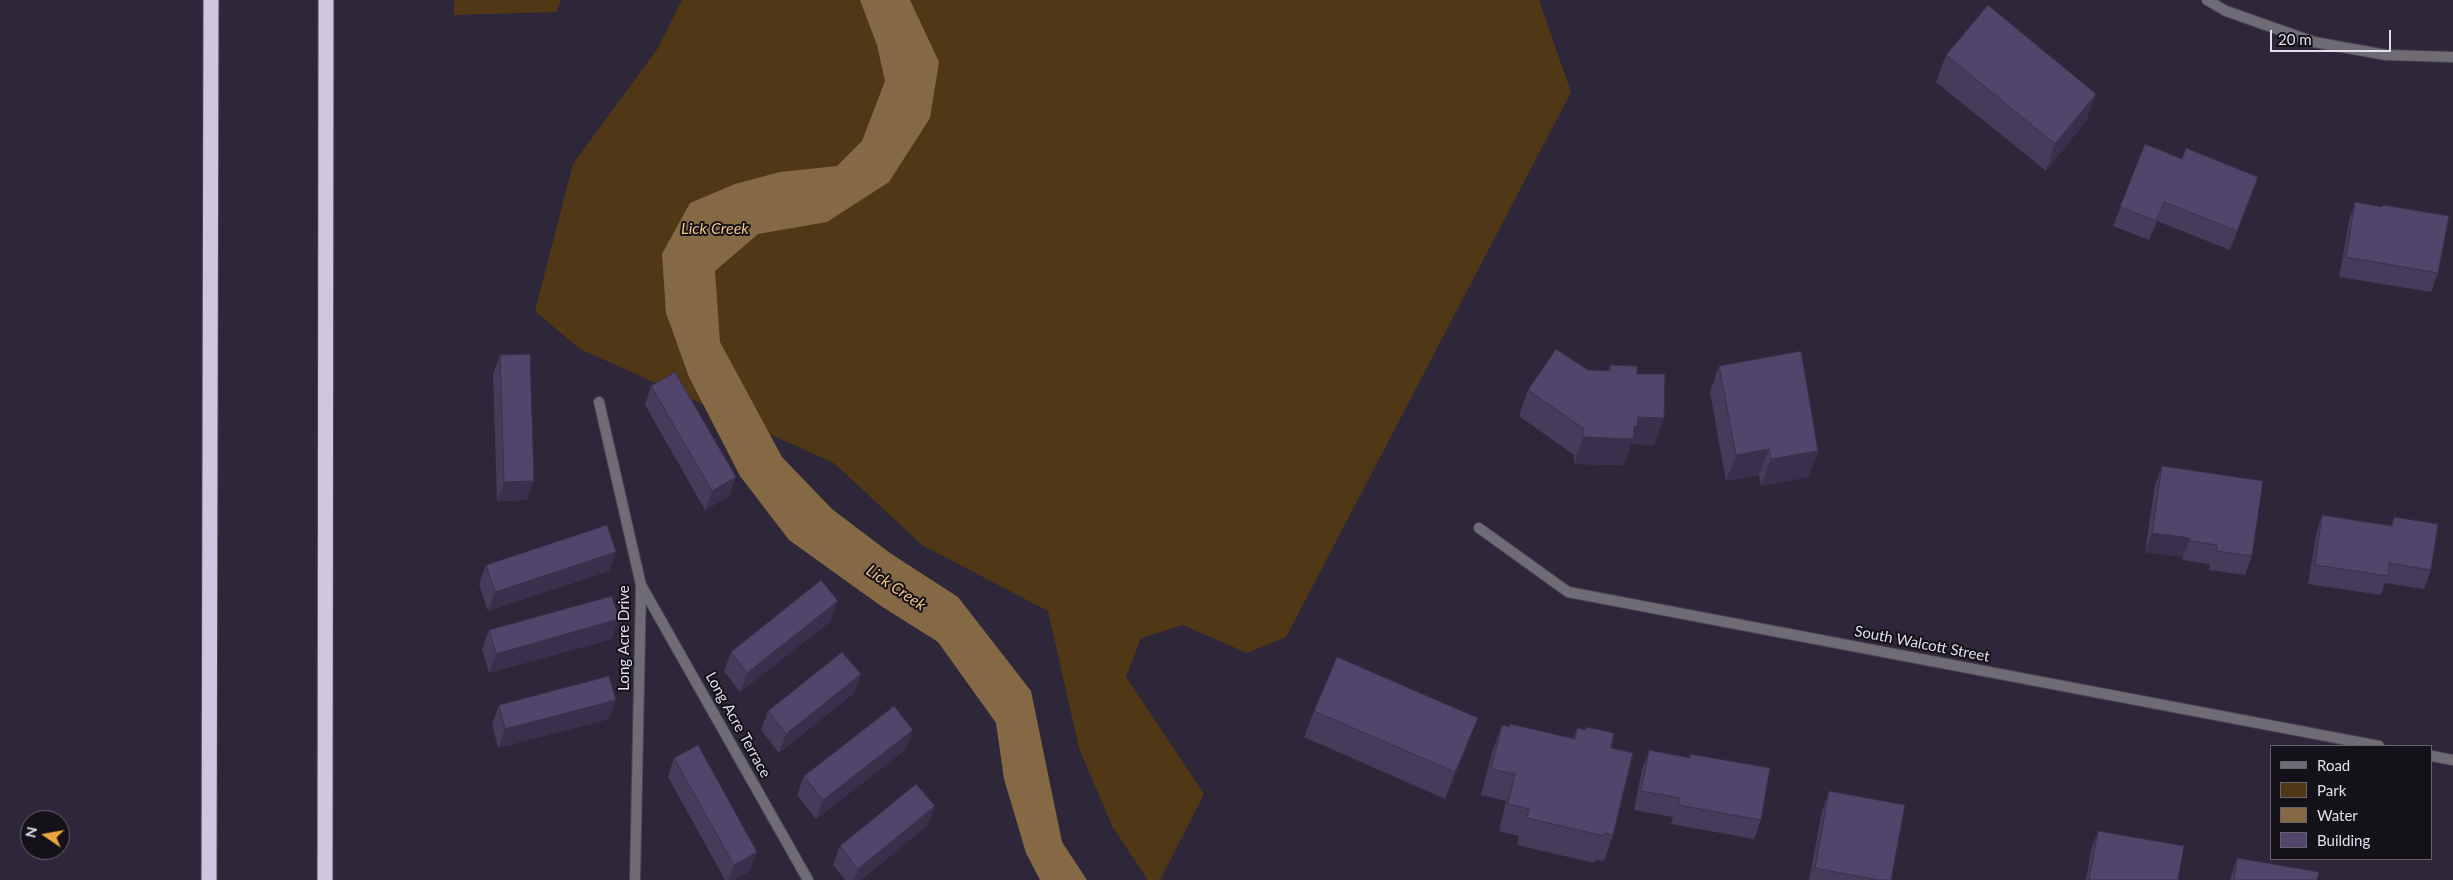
<!DOCTYPE html>
<html>
<head>
<meta charset="utf-8">
<style>
  body { margin:0 }
  #map { position:relative; width:2453px; height:880px; overflow:hidden; background:#2d2739; font-family:Lato,sans-serif }
  canvas { display:block }
  .legend { position:absolute; left:2270px; top:745px; width:162px; height:115px; box-sizing:border-box; background:#141119; border:1px solid #66636d; margin:0; padding:6px 9px; list-style:none; font-size:15px; color:#e2deea }
  .legend li { display:flex; align-items:center; gap:10px; height:25px }
  .legend b { width:25px; border:1px solid #66636d }
  .north { position:absolute; left:20px; top:810px; width:50px; height:50px; box-sizing:border-box; background:#141119; border:1px solid #66636d; border-radius:50%; rotate:282deg; font-size:14px; font-weight:700; line-height:20px; text-align:center; color:#e2deea }
  .north::after { content:''; display:block; margin:auto; width:18px; height:22px; background:#efa73d; clip-path:polygon(50% 0,100% 100%,50% 72%,0 100%) }
  .scale { position:absolute; left:2270px; top:30px; width:121px; height:22px; box-sizing:border-box; border:2px solid #e2deea; border-top:0; padding-left:6px; font-size:15px; line-height:18px; white-space:nowrap; color:#e2deea; -webkit-text-stroke:4px #141119; paint-order:stroke }
</style>
</head>
<body>
<div id="map">
<canvas width="2453" height="880"></canvas>
<ul class="legend">
<li><b style="height:6px;background:#6f6c75"></b>Road</li>
<li><b style="height:14px;background:#503817"></b>Park</li>
<li><b style="height:14px;background:#856844"></b>Water</li>
<li><b style="height:14px;background:#52456b"></b>Building</li>
</ul>
<div class="north">N</div>
<div class="scale">20 m</div>
</div>
<script>
const ctx = document.querySelector('canvas').getContext('2d');
ctx.lineJoin = 'round';
function paint(path, color) { ctx.fillStyle = color; ctx.fill(path, 'evenodd'); }
const shape = rows => new Path2D(rows.map(r => 'M' + r).join(''));
function trace(path, color, width, dash) { ctx.strokeStyle = color; ctx.lineWidth = width; ctx.lineCap = dash ? 'butt' : 'round'; ctx.setLineDash(dash || []); ctx.stroke(path); }
function label(font, color, halo, rows, align = 'center') {
  ctx.font = font + ' Lato,sans-serif'; ctx.lineWidth = 4; ctx.setLineDash([]); ctx.textBaseline = 'middle'; ctx.strokeStyle = halo; ctx.fillStyle = color; for (const [text, x, y, turn = 0] of rows) {
    ctx.save(); ctx.translate(x, y); ctx.rotate((+turn || 0) * Math.PI / 180); ctx.textAlign = isNaN(turn) ? turn : align; if (halo) ctx.strokeText(text, 0, 0); ctx.fillText(text, 0, 0); ctx.restore();
  }
}
paint(shape([
  [454,0,561,0,556,12,454,15],
  [682,0,1539,0,1571,92,1286,637,1247,653,1183,625,1141,638,1126,677,1204,794,1160,880,1148,880,1112,826,1079,748,1048,611,922,545,834,463,580,349,535,311,573,164,658,48]
]), '#503817');
paint(shape([
  [860,0,910,0,939,62,930,118,889,182,827,222,758,234,715,271,720,342,782,457,832,509,890,553,958,597,1031,691,1062,842,1087,880,1040,880,1026,853,1004,779,996,723,938,642,881,606,789,540,740,476,689,377,666,313,662,254,690,203,735,184,780,172,837,166,862,141,885,81,877,45]
]), '#856844');
const street = shape([
  [2207,0,2226,11,2314,42,2386,55,2453,57],
  [599,402,641,585,635,880],
  [1479,528,1568,592,2379,746],
  [641,585,808,880],
  [2432,756,2453,760]
]);
const highway = shape([
  [209,880,211,0],
  [325,880,326,0]
]);
trace(street, '#4a4455', 12);
trace(highway, '#4a4455', 17);
trace(street, '#6f6c75', 10);
trace(highway, '#cec7df', 15);
paint(shape([
  [1946,55,2096,94,2086,121,2046,171,1936,82],
  [2145,144,2251,197,2230,250,2157,221,2149,240,2113,226],
  [2355,202,2438,273,2431,292,2339,277,2349,221],
  [500,355,527,500,497,501,493,374],
  [1610,365,1637,374,1664,418,1654,445,1631,444,1624,465,1574,464,1574,455,1519,416,1528,390,1588,370,1608,371],
  [1719,366,1818,451,1808,477,1761,486,1759,475,1726,481,1710,392],
  [651,386,736,477,729,496,705,510,645,405],
  [2162,466,2252,556,2245,575,2209,570,2210,564,2182,560,2183,557,2145,552,2155,485],
  [2322,515,2391,526,2394,517,2431,570,2424,589,2385,583,2381,595,2308,584,2316,535],
  [616,552,609,571,488,611,479,584,486,565],
  [831,621,740,692,724,671,731,652],
  [489,630,612,639,489,673,482,649],
  [861,674,854,693,779,753,761,730,768,711],
  [499,705,609,719,498,748,492,724],
  [1314,711,1468,744,1445,799,1304,737],
  [1510,724,1573,739,1577,728,1585,730,1586,727,1611,748,1613,835,1604,861,1596,860,1594,863,1517,845,1519,836,1499,831,1506,801,1481,795,1492,752,1502,725,1509,727],
  [913,730,906,749,816,819,797,795,804,776],
  [1649,750,1689,758,1690,754,1761,820,1754,839,1671,824,1673,817,1634,810,1642,769],
  [674,758,757,852,750,871,734,880,725,880,668,777],
  [1829,791,1891,880,1809,880,1822,811],
  [935,806,928,825,861,880,845,880,833,865,840,846],
  [2098,831,2178,880,2086,880,2091,850],
  [2237,858,2317,880,2230,880]
]), '#473b5c');
paint(shape([
  [2096,94,2086,121,2046,171,2055,144],
  [2258,177,2251,197,2230,250,2237,231],
  [1638,417,1664,418,1654,445,1631,444,1624,465,1574,464,1583,437],
  [1769,449,1759,475,1726,481,1736,455],
  [1818,451,1808,477,1761,486,1771,459],
  [736,477,729,496,705,510,712,491],
  [534,481,527,500,497,501,504,482],
  [2152,533,2190,538,2183,557,2145,552],
  [616,552,609,571,488,611,495,592],
  [838,601,831,621,740,692,747,673],
  [619,619,612,639,489,673,496,654],
  [861,674,854,693,779,753,786,734],
  [616,700,609,719,498,748,505,729],
  [1478,718,1468,744,1445,799,1455,772],
  [913,730,906,749,816,819,823,800],
  [935,806,928,825,861,880,854,880,858,869],
  [757,852,750,871,734,880,728,880,734,865]
]), '#39304b');
const building = shape([
  [1988,5,2096,94,2055,144,1946,55,1988,5],
  [2145,144,2182,159,2186,148,2258,177,2237,231,2164,202,2156,221,2120,207,2145,144],
  [2355,202,2383,207,2383,205,2449,216,2438,273,2346,257,2355,202],
  [1556,349,1588,370,1610,371,1610,365,1637,366,1637,374,1665,374,1664,418,1638,417,1637,426,1634,426,1633,439,1583,437,1583,428,1528,390,1556,349],
  [1801,351,1818,451,1771,459,1769,449,1736,455,1719,366,1801,351],
  [530,354,534,481,504,482,500,355,530,354],
  [675,372,736,477,712,491,651,386,675,372],
  [2162,466,2263,481,2252,556,2216,551,2217,545,2189,541,2190,538,2152,533,2162,466],
  [2322,515,2392,526,2394,517,2438,524,2431,570,2389,563,2388,576,2315,565,2322,515],
  [607,525,616,552,495,592,486,565,607,525],
  [821,580,838,601,747,673,731,652,821,580],
  [612,596,619,619,496,654,489,630,612,596],
  [842,652,861,674,786,734,768,711,842,652],
  [1337,657,1478,718,1455,772,1314,711,1337,657],
  [609,676,616,700,505,729,499,705,609,676],
  [894,706,913,730,823,800,804,776,894,706],
  [1510,724,1575,739,1577,728,1586,730,1586,727,1614,733,1611,748,1633,753,1613,835,1605,833,1604,836,1527,818,1529,809,1508,804,1515,774,1491,769,1502,725,1510,727,1510,724],
  [698,745,757,852,734,865,674,758,698,745],
  [1649,750,1690,758,1690,754,1770,768,1761,820,1678,805,1680,798,1641,791,1649,750],
  [916,784,935,806,858,869,840,846,916,784],
  [1829,791,1905,805,1891,880,1878,880,1815,868,1829,791],
  [2098,831,2184,846,2178,880,2089,880,2098,831],
  [2237,858,2319,872,2317,880,2234,880,2237,858]
]);
paint(building, '#52456b');
trace(building, '#39304b', 1);
label('15px', '#e2deea', '#141119', [
  ["Long Acre Drive",624,638,-90],
  ["South Walcott Street",1922,644,11],
  ["Long Acre Terrace",738,725,61]
]);
label('italic 16px', '#f0c185', '#141119', [
  ["Lick Creek",715,229],
  ["Lick Creek",896,588,34]
]);
</script>
</body>
</html>
